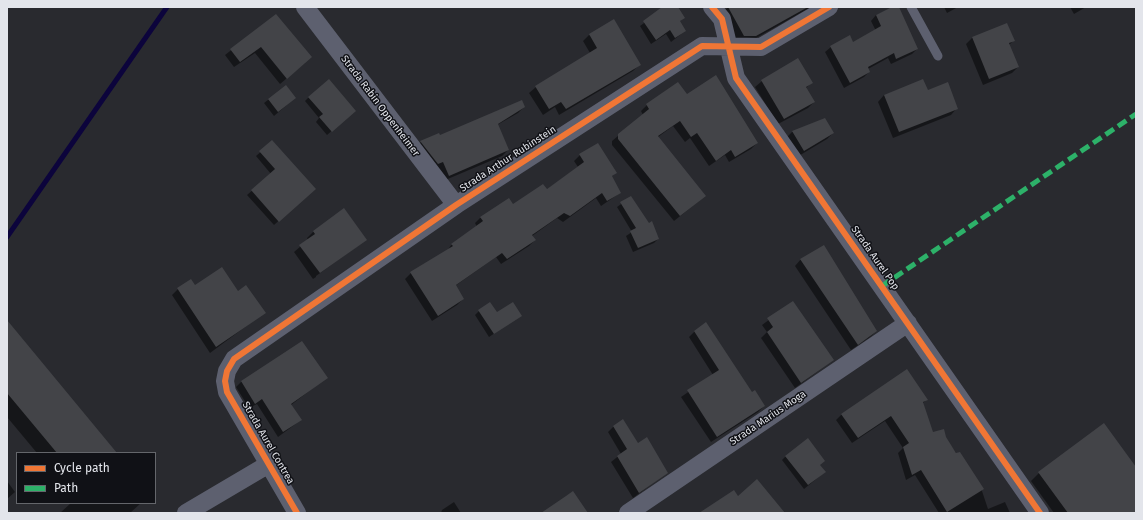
<!DOCTYPE html>
<html>
<head>
<meta charset="utf-8">
<style>
  body { margin:0 }
  #map { position:relative; width:1143px; height:520px; overflow:hidden; background:#292a2f; font-family:"Fira Sans",sans-serif }
  canvas { display:block }
  .frame { position:absolute; inset:0; border:8px solid #e3e5eb; pointer-events:none }
  .legend { position:absolute; left:16px; top:452px; width:140px; height:52px; box-sizing:border-box; background:#101116; border:1px solid #64666b; margin:0; padding:5px 7px; list-style:none; font-size:12px; color:#e3e5eb }
  .legend li { display:flex; align-items:center; gap:8px; height:20px }
  .legend b { width:20px; border:1px solid #64666b }
</style>
</head>
<body>
<div id="map">
<canvas width="1143" height="520"></canvas>
<div class="frame"></div>
<ul class="legend">
<li><b style="height:5px;background:#f07635"></b>Cycle path</li>
<li><b style="height:5px;background:#2db169"></b>Path</li>
</ul>
</div>
<script>
const ctx = document.querySelector('canvas').getContext('2d');
ctx.lineJoin = 'round';
function paint(path, color) { ctx.fillStyle = color; ctx.fill(path, 'evenodd'); }
const shape = rows => new Path2D(rows.map(r => 'M' + r).join(''));
function trace(path, color, width, dash) { ctx.strokeStyle = color; ctx.lineWidth = width; ctx.lineCap = dash ? 'butt' : 'round'; ctx.setLineDash(dash || []); ctx.stroke(path); }
function label(font, color, halo, rows, align = 'center') {
  ctx.font = font + ' "Fira Sans",sans-serif'; ctx.lineWidth = 3; ctx.setLineDash([]); ctx.textBaseline = 'middle'; ctx.strokeStyle = halo; ctx.fillStyle = color; for (const [text, x, y, turn = 0] of rows) {
    ctx.save(); ctx.translate(x, y); ctx.rotate((+turn || 0) * Math.PI / 180); ctx.textAlign = isNaN(turn) ? turn : align; if (halo) ctx.strokeText(text, 0, 0); ctx.fillText(text, 0, 0); ctx.restore();
  }
}
paint(shape([
  [666,7,676,7,683,18,679,22,685,31,671,42,666,34,651,44,640,26],
  [728,7,811,7,749,42,737,42,722,13],
  [895,7,898,7,917,49,912,54,891,64,888,58,868,69,869,72,864,77,844,88,825,52,831,47,853,43,876,31,871,21,876,15],
  [944,7,958,7,947,13],
  [1070,7,1086,7,1074,14],
  [276,15,305,63,280,84,255,53,234,67,225,55],
  [1007,24,1014,40,1009,45,1018,67,1012,73,983,85,966,44,972,38],
  [589,35,639,65,633,71,559,115,555,107,543,115,529,93,536,87,590,53,583,41],
  [762,81,812,82,806,88,814,102,808,108,778,124,755,87],
  [678,83,686,96,757,143,751,149,729,162,725,155,709,166,690,138,685,142,673,126,658,137,699,201,674,221,612,145,612,141,643,115,641,111,647,105],
  [286,86,295,98,274,116,264,103],
  [884,95,957,108,951,115,893,138,878,102],
  [309,97,350,115,327,135,316,122,319,118,305,101],
  [524,107,518,113,497,125,508,150,502,156,443,181,415,148,421,142],
  [824,119,833,133,827,139,797,157,786,138,792,132],
  [272,142,310,193,274,225,247,195,271,174,256,156],
  [580,155,616,173,611,177,620,193,601,206,596,198,563,222,557,218,532,236,535,240,529,246,501,264,496,257,455,286,463,299,457,305,432,321,405,279,411,273,447,251,452,244,477,227,475,223,480,218,509,200,513,206,546,190,578,167,574,161],
  [631,197,658,239,654,243,633,252,626,236,632,232,617,207],
  [313,232,366,240,316,276,316,277,313,279,294,252,308,240,307,238],
  [801,259,876,331,870,337,851,350,795,266],
  [195,287,238,292,264,313,210,353,172,295,178,289],
  [793,302,833,360,795,388,761,338,767,332,762,325],
  [479,311,496,314,520,316,489,337,475,315],
  [7,321,116,453,37,453,7,417],
  [695,331,764,406,758,412,711,442,681,397,713,375,689,337],
  [302,342,326,378,291,405,301,420,278,437,257,404,249,408,236,387,241,382],
  [926,400,923,403,932,434,945,438,980,485,988,509,1005,502,1010,513,939,513,915,475,906,480,898,453,903,448,885,421,852,443,836,420,842,414],
  [614,426,638,444,666,473,633,498,611,462,621,454,608,432],
  [786,456,819,465,825,472,804,489,782,460],
  [1136,469,1136,513,1054,513,1031,481,1039,473],
  [7,481,15,492,7,499],
  [454,502,461,513,441,513,442,510],
  [71,503,141,503,130,513,60,513]
]), '#0007');
trace(shape([
  [7,237,167,7]
]), '#0c043c', 5);
paint(shape([
  [662,7,678,7,685,18,680,21,686,31,675,38,670,30,656,40,643,21],
  [728,7,808,7,756,36,744,36],
  [892,7,899,7,918,49,896,59,894,53,868,67,870,72,850,83,830,46,850,35,853,42,881,26,876,15],
  [276,14,312,57,287,79,261,47,240,62,230,49],
  [614,19,641,65,566,109,561,102,549,109,535,86,597,48,589,34],
  [1007,23,1015,41,1009,43,1019,67,989,79,972,37],
  [798,58,813,83,806,87,815,102,784,119,761,80],
  [716,75,758,143,735,157,731,150,716,161,697,133,691,137,680,121,658,136,706,196,680,216,618,139,618,134,649,109,646,104,678,82,687,94],
  [329,79,356,111,332,132,319,117,323,114,308,97],
  [923,79,928,90,948,82,958,109,899,132,884,95],
  [286,85,296,98,278,112,268,99],
  [522,100,525,107,498,124,509,150,449,176,443,162,438,164,420,141,439,133,440,135],
  [825,118,834,133,804,151,792,131],
  [272,140,316,189,279,222,251,190,275,169,259,151],
  [598,143,617,173,612,176,621,193,607,201,602,193,570,216,564,213,532,235,536,240,507,259,502,253,456,285,464,299,438,316,410,272,453,246,451,244,483,221,480,217,509,198,513,204,543,184,547,189,584,162,579,154],
  [631,196,649,223,652,221,659,239,638,248,630,231,636,228,620,202],
  [344,208,367,240,320,273,299,245,315,234,313,231],
  [824,245,877,331,858,345,800,259],
  [222,267,238,291,246,285,266,313,216,347,177,288,191,279,195,285],
  [793,301,834,360,801,383,767,332,773,327,767,318],
  [490,302,497,312,513,302,522,316,494,334,478,310],
  [7,320,117,453,57,453,7,393],
  [706,322,752,392,755,390,765,406,717,437,687,390,719,370,694,331],
  [302,341,328,378,291,404,302,420,283,432,262,399,255,404,241,381],
  [907,369,928,400,923,402,933,432,944,429,946,437,956,453,960,452,984,489,947,512,921,470,912,475,903,447,909,443,891,416,858,438,841,414],
  [623,419,638,443,647,437,668,473,639,493,617,456,627,449,613,426],
  [1104,423,1136,467,1136,513,1068,513,1038,472],
  [808,438,825,461,820,465,826,472,808,485,785,456],
  [757,479,785,513,699,513,734,490,738,496],
  [573,491,588,513,541,513,566,496]
]), '#434448');
trace(shape([
  [911,7,938,56]
]), '#5d606f', 9);
trace(shape([
  [305,7,456,205],
  [712,7,722,19,736,78,1040,513],
  [186,513,269,464],
  [297,513,227,392,225,381,227,371,234,359,456,205,702,46,761,47,829,7],
  [628,513,908,323]
]), '#5d606f', 18);
trace(shape([
  [882,286,1136,114]
]), '#2db169', 5, [10, 5]);
trace(shape([
  [712,7,722,19,736,78,1040,513],
  [297,513,227,392,225,381,227,371,234,359,456,205,702,46,761,47,829,7]
]), '#f07635', 6);
label('10px', '#e3e5eb', '#101116', [
  ["Strada Rabin Oppenheimer",380,106,53],
  ["Strada Arthur Rubinstein",508,159,-33],
  ["Strada Aurel Pop",875,258,55],
  ["Strada Marius Moga",768,418,-34],
  ["Strada Aurel Contrea",268,443,60]
]);
</script>
</body>
</html>
